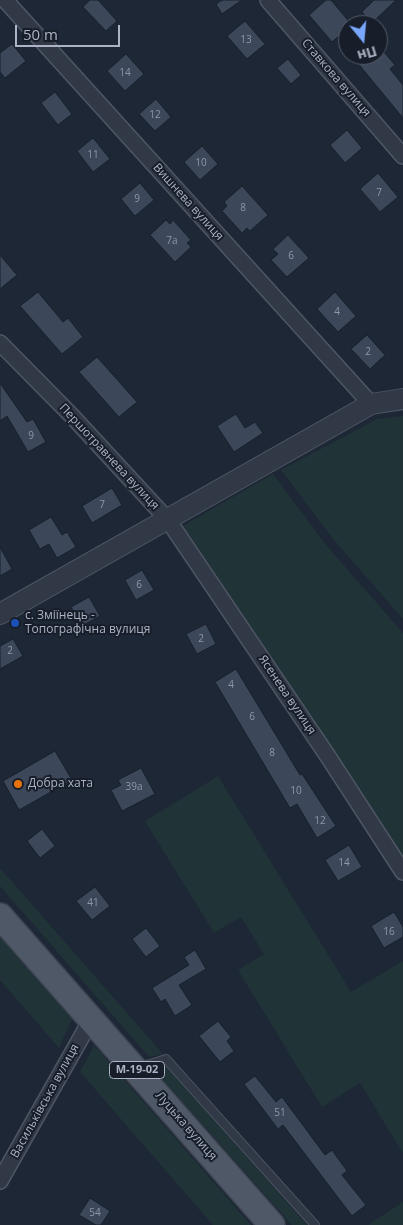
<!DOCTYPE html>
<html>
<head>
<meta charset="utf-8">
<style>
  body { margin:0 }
  #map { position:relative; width:403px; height:1225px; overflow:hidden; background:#1e2736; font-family:"Open Sans",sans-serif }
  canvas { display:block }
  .north { position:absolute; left:338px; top:15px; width:50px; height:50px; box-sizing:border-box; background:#171e2a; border:1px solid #525a68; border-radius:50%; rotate:163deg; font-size:14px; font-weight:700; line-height:20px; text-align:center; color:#abb3c4 }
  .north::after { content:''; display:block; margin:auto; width:18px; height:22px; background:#79a5fb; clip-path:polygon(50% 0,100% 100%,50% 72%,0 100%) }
  .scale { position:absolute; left:15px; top:25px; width:105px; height:22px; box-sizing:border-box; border:2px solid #abb3c4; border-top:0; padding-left:6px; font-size:15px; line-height:18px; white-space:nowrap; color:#abb3c4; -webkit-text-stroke:4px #171e2a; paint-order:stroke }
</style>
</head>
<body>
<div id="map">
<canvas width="403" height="1225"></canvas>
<div class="north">Пн</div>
<div class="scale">50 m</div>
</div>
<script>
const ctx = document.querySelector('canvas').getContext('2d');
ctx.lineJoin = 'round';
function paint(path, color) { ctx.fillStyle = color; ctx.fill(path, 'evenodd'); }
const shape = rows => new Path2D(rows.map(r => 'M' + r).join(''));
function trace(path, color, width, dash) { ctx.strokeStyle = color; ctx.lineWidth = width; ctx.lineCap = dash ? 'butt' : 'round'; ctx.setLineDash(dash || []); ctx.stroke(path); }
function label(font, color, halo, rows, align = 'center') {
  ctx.font = font + ' "Open Sans",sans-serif'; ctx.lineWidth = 4; ctx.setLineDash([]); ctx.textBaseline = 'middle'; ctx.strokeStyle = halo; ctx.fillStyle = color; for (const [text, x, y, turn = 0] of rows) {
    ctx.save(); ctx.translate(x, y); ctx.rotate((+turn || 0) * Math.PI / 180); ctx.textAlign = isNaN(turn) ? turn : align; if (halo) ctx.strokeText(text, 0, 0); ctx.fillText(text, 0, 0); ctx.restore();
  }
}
paint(shape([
  [403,416,403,619,334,540,281,470,377,419],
  [273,474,327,546,403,633,403,861,181,527],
  [218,776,351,992,403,961,403,1153,360,1083,322,1107,238,970,264,954,241,917,214,933,145,821],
  [0,868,163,1054,149,1057,0,886],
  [0,937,72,1019,59,1048,0,980],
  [94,1045,251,1225,213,1225,80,1072],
  [166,1066,307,1225,292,1225,157,1073],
  [403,1202,403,1225,368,1225]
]), '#203337');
const building = shape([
  [90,0,98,0,117,21,106,31,83,7,90,0],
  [222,0,242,0,222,14,216,4,222,0],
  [326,0,331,0,352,25,348,25,348,28,332,42,309,15,326,0],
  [374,0,396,0,372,23,362,12,374,0],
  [245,21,265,44,247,59,227,36,245,21],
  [12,44,26,61,5,78,0,72,0,53,12,44],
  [378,45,395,65,390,69,403,85,403,118,351,55,378,55,378,45],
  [126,54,144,74,125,91,107,71,126,54],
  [288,59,301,75,291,84,277,68,288,59],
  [55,92,72,114,58,125,41,103,55,92],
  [156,99,171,117,155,131,139,114,156,99],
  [347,130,362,148,345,163,330,145,347,130],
  [93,138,110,159,93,172,77,151,93,138],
  [202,146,218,164,200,180,184,162,202,146],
  [378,173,398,197,380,212,360,189,378,173],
  [140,183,154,200,135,216,121,199,140,183],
  [242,186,268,215,250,231,247,228,242,233,222,211,227,206,224,202,242,186],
  [166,220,170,224,173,220,191,240,187,243,191,247,175,262,150,235,166,220],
  [288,235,309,258,287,277,271,260,278,254,273,249,288,235],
  [0,255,17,275,0,289,0,255],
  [38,292,63,322,68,318,83,337,62,354,20,306,38,292],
  [335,292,356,316,338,332,317,309,335,292],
  [367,335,385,355,370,369,351,349,367,335],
  [97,357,137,402,119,417,79,372,97,357],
  [0,383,27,422,33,419,46,442,28,452,7,416,0,421,0,383],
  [236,414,245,428,255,422,263,433,234,452,217,426,236,414],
  [112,488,122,505,92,523,82,506,112,488],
  [51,517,62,535,67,532,76,547,57,558,49,544,40,549,29,530,51,517],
  [0,547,12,569,0,576,0,547],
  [142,570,154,590,136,600,125,580,142,570],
  [89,597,100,616,82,626,71,607,89,597],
  [206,624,216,644,197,654,186,634,206,624],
  [13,639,23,656,0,669,0,646,13,639],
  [236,669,300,775,302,774,336,826,317,838,297,804,290,808,215,682,236,669],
  [55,751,72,780,19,810,3,781,55,751],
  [141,768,155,794,122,811,111,790,121,785,118,780,141,768],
  [42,829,55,846,40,858,27,841,42,829],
  [349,845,362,867,338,881,325,860,349,845],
  [95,887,110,906,92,920,76,901,95,887],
  [394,912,403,927,403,937,384,948,371,926,394,912],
  [146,928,160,946,146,957,132,939,146,928],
  [195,950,206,969,179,985,192,1005,175,1016,165,999,161,1002,152,988,189,965,184,957,195,950],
  [218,1021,231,1037,227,1041,234,1051,220,1062,199,1036,218,1021],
  [255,1076,276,1102,282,1097,325,1155,332,1150,347,1171,342,1175,366,1205,352,1216,283,1125,278,1129,244,1084,255,1076],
  [90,1198,110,1211,101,1225,96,1225,79,1215,90,1198]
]);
paint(building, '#3c4759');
trace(building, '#19202c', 1);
const service = shape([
  [138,1068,166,1059,315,1225]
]);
const minor = shape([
  [5,0,371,404],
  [268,0,403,156],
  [0,343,72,416,168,520,327,755,403,872],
  [0,1181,91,1020]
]);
const tertiary = shape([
  [0,614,371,404,403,399]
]);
const primary = shape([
  [0,916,272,1225]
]);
trace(service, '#4f5665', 10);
trace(minor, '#4f5665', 18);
trace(tertiary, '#4f5665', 22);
trace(primary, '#3b4250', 28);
trace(service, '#313946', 8);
trace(minor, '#313946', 15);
trace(tertiary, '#313946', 20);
trace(primary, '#4f5867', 25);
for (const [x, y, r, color] of [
  [15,623,5,"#1a4fb4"],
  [18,784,5,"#e8710a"]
]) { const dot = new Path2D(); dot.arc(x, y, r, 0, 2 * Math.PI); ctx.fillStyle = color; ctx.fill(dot); trace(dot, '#171e2a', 2); }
label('10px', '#8f98a9', null, [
  ["13",246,40],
  ["14",125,73],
  ["12",155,115],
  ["11",93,155],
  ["10",201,163],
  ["7",379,193],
  ["9",137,199],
  ["8",243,208],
  ["7а",172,241],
  ["6",291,256],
  ["4",337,312],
  ["2",368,352],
  ["9",31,436],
  ["7",102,505],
  ["6",139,585],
  ["2",201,639],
  ["2",10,651],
  ["4",231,685],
  ["6",252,717],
  ["8",272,753],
  ["39а",134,787],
  ["10",296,791],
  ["12",320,821],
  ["14",344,863],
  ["41",93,903],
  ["16",389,932],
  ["51",280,1113],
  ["54",95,1213]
]);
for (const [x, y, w] of [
  [137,1070,55]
]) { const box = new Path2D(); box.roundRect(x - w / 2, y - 8.5, w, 17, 4); ctx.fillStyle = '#171e2a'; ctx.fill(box); trace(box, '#abb3c4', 1); }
label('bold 11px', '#abb3c4', null, [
  ["М-19-02",137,1070]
]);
label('12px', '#abb3c4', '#171e2a', [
  ["Ставкова вулиця",336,78,49],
  ["Вишнева вулиця",188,202,48],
  ["Першотравнева вулиця",109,457,47],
  ["Ясенева вулиця",287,695,56],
  ["Васильківська вулиця",45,1101,-61],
  ["Луцька вулиця",186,1126,49]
]);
label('12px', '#abb3c4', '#171e2a', [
  ["с. Зміїнець -",25,616],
  ["Топографічна вулиця",25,630],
  ["Добра хата",28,784]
], 'left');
</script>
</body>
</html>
